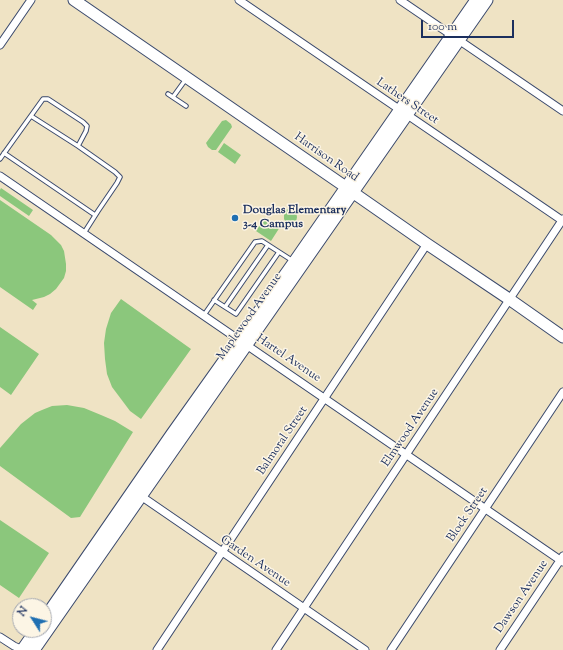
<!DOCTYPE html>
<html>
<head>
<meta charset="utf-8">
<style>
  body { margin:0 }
  #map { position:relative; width:563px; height:650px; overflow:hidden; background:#efe3c4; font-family:"Sorts Mill Goudy",serif }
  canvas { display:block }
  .north { position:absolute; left:12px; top:598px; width:40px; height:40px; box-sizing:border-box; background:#fcf5e5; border:1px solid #a2a6af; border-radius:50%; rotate:306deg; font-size:11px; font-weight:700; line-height:16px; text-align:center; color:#1b2f5e }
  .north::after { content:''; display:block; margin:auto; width:14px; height:18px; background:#1f6fb2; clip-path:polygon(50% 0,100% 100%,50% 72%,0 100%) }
  .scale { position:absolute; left:421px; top:20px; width:93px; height:18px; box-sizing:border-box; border:2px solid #1b2f5e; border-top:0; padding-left:5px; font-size:12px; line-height:14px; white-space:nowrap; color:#1b2f5e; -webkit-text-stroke:3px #fcf5e5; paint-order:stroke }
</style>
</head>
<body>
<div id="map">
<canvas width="563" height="650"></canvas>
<div class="north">N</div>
<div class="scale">100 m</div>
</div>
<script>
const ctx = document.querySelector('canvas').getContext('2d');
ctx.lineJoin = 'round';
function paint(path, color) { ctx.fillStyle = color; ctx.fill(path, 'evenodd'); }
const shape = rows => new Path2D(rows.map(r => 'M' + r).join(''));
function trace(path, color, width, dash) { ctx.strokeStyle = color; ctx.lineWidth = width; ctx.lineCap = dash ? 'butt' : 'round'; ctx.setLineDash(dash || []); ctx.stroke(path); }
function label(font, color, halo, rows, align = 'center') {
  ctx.font = font + ' "Sorts Mill Goudy",serif'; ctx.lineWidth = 3; ctx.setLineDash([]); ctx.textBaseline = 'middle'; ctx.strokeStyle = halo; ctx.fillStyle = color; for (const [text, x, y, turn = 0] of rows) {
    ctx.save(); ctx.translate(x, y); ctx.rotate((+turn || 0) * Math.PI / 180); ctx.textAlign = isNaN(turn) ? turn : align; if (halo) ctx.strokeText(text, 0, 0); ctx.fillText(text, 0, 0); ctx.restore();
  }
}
paint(shape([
  [226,120,231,124,232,127,216,150,212,150,208,147,206,143,222,121],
  [224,143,241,155,235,164,218,152],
  [1,188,33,210,29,216,0,196,0,190],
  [0,200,51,235,61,245,64,251,66,264,66,271,64,278,56,289,50,294,44,297,32,300,37,304,33,310,0,287],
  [290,208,293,209,296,212,297,217,296,222,291,225,287,224,284,219,284,214,286,210],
  [264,217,280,227,271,241,256,231],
  [121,299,191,349,141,419,130,411,112,387,107,374,105,359,104,343,106,329,111,313],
  [0,327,39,354,11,395,0,387],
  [67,405,84,408,101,415,115,421,133,432,80,517,71,518,0,466,0,448,21,424,35,413,42,410,52,406],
  [0,520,49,553,19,598,0,585]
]), '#8bc77c');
const lane = shape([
  [168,94,186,106],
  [173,97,186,79],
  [31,116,78,146],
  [4,153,95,215],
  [0,159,43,99,48,99,83,122,87,126,86,131,78,146,115,172,120,177,117,183,98,211,84,233],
  [214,300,236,314,279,252],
  [225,307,268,245],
  [204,315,255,242,262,241,293,261]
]);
const street = shape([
  [239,0,563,221],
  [400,0,563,111],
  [0,45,31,0],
  [0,176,563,562],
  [138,494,365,650],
  [0,637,14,646,23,650,25,649],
  [157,650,427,244],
  [276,650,563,219],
  [391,650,563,392],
  [500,650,563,556]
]);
const secondary = shape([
  [74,0,353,192,358,196,427,244,509,299,563,337],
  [44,619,171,435,294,262,476,0],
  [22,650,36,630],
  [34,650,487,0]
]);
trace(lane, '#3b4a6d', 5.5);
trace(street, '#3b4a6d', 9);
trace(secondary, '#3b4a6d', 13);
trace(lane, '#fff', 3.5);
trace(street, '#fff', 7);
trace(secondary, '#fff', 11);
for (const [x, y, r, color] of [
  [235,218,4,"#1f6fb2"]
]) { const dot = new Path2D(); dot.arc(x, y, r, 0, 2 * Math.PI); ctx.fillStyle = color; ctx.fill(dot); trace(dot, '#fcf5e5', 1.5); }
label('12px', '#1b2f5e', '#fcf5e5', [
  ["Lathers Street",407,102,34],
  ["Harrison Road",326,158,35],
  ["Maplewood Avenue",250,317,-55],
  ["Hartel Avenue",288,359,34],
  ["Elmwood Avenue",411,428,-56],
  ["Balmoral Street",283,441,-56],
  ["Block Street",468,515,-56],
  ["Garden Avenue",255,562,34],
  ["Dawson Avenue",522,597,-56]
]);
label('bold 12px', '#1b2f5e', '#fcf5e5', [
  ["Douglas Elementary",243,211],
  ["3-4 Campus",243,225]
], 'left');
</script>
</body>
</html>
